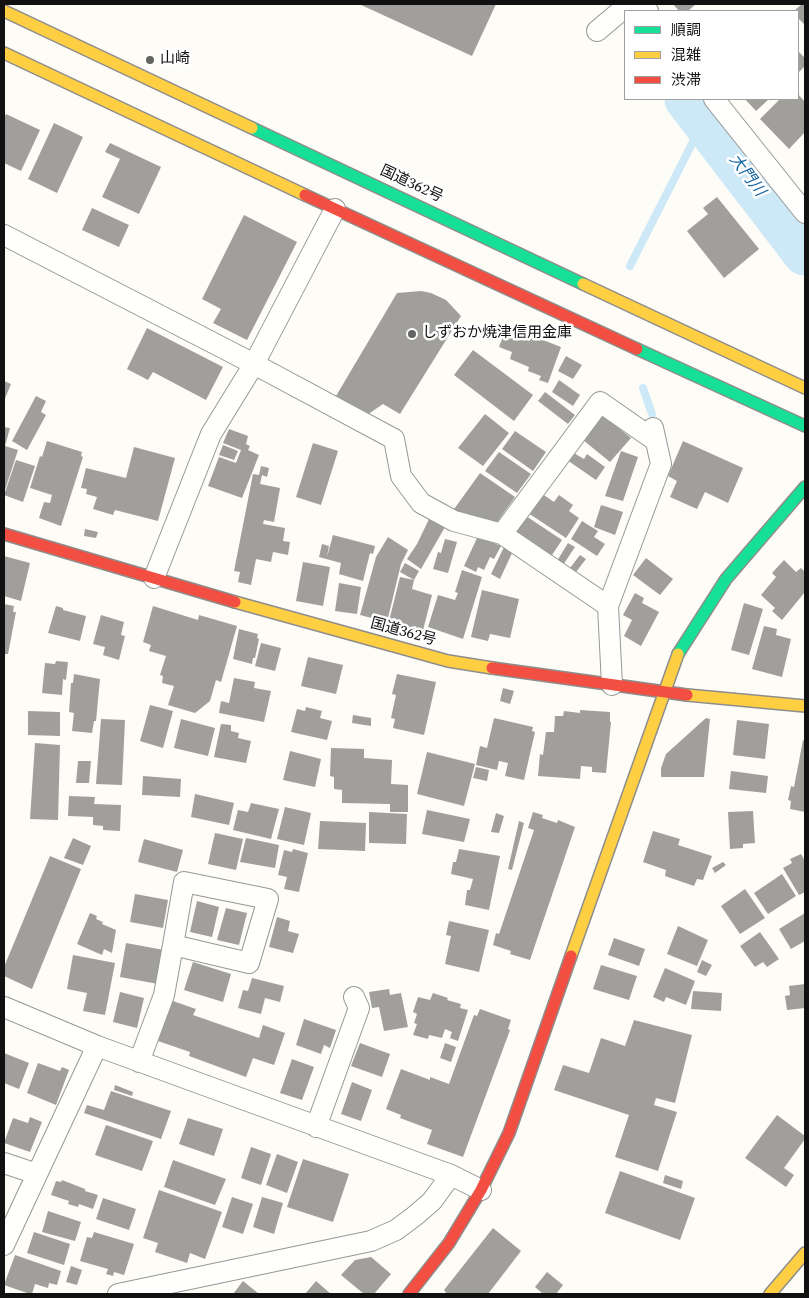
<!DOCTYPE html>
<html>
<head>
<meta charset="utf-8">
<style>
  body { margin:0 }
  #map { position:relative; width:809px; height:1298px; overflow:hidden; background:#fdfcf7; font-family:Spectral,"Noto Sans JP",serif }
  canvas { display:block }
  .frame { position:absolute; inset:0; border:5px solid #111; pointer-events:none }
  .legend { position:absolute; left:624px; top:10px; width:175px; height:90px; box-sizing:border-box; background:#fff; border:1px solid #a0a0a0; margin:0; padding:6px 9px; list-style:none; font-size:15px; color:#111 }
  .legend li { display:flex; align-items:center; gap:10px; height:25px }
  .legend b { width:25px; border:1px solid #a0a0a0 }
</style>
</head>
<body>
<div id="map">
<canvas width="809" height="1298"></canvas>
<div class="frame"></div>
<ul class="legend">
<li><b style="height:6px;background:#16e098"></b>順調</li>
<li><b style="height:6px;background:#ffcf43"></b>混雑</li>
<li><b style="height:6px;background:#f24e42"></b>渋滞</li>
</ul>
</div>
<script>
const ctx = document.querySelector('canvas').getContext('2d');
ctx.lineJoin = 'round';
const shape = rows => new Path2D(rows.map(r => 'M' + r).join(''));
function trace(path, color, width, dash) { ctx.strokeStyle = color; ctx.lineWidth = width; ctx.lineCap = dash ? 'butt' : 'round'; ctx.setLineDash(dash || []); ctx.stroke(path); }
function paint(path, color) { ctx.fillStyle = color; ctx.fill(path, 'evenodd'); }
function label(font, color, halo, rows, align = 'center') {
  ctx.font = font + ' Spectral,"Noto Sans JP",serif'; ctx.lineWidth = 5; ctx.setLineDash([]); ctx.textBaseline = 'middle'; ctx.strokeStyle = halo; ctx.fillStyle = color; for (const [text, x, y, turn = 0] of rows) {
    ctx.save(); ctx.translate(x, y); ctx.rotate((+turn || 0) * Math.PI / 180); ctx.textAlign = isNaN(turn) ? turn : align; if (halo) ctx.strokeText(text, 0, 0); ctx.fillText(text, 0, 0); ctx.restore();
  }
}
trace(shape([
  [630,266,704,120],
  [643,388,652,414]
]), '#cde8f7', 8);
trace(shape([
  [687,99,805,253]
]), '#cde8f7', 45);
paint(shape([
  [359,4,496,4,472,56],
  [673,4,696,4,688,11,679,11],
  [802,4,805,4,805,25,798,18,798,11,794,11],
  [798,51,805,58,805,66,798,73],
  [798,94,805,102,805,132,789,149,760,119,780,99,798,99],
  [745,99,769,99,756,111],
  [6,114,40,130,21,171,4,163,4,118],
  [54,123,83,137,57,193,28,179],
  [110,143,161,167,139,214,102,197,120,159,105,152],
  [717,197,759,249,724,278,687,231,708,214,703,208],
  [92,208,129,225,119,247,82,230],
  [244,215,297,242,247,340,213,323,221,309,202,299],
  [421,291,431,293,446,300,461,316,400,414,383,404,367,415,336,396,397,293],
  [507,326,561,347,548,383,539,380,541,376,528,371,529,367,510,359,512,352,499,347],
  [147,328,223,367,206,400,153,372,148,380,127,369],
  [473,350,533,395,514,421,454,375],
  [566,356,582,365,573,379,558,371],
  [559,380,580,395,573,406,552,392],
  [4,381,11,384,4,401],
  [545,392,575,415,568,424,538,401],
  [36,396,46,401,41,412,46,415,27,450,12,441],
  [485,414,509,433,483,466,458,448],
  [602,415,631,438,610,462,583,440],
  [4,427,10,428,5,446,18,450,4,493],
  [229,429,248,436,246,444,250,446,248,450,259,455,242,498,208,486,219,457,236,463,241,450,223,443],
  [515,431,546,452,533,471,502,449],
  [47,441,82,452,81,456,83,457,61,526,39,518,44,502,50,503,52,495,30,488,40,456,42,457],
  [683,441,743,468,728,503,705,492,697,509,670,497,677,481,668,476],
  [313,443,338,451,321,505,296,497],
  [223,445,238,451,234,460,219,455],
  [134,447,175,458,158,521,115,510,113,515,93,509,97,497,86,494,87,489,81,488,86,468,126,478],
  [621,451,638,457,623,501,605,496],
  [499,452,531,474,517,493,485,471],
  [572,452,584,459,587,454,605,467,596,480,567,460],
  [16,460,35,466,23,502,4,495],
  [261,466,269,468,267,477,262,475,260,484,280,488,274,522,264,520,263,524,285,528,283,541,290,542,288,555,273,552,271,562,256,559,251,585,238,582,240,572,234,571,253,474,259,475],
  [480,473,515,497,495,525,452,512],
  [541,493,554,502,559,495,573,505,569,511,579,518,566,538,528,513],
  [601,505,623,512,615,535,594,527],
  [526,516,562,540,550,558,514,530],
  [429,519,445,527,421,569,407,559,417,544],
  [582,521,598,531,594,537,605,544,597,556,571,539],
  [85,529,98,532,96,538,84,536],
  [333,535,375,546,373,554,370,553,363,581,339,574,341,563,319,557,322,544,329,546,327,557],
  [478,536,501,546,494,559,490,557,484,570,478,567,476,572,464,566],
  [388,537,408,550,401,564,387,622,360,615,376,557],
  [445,539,457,542,448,573,433,569,438,552,441,553],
  [568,543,575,547,563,565,557,561],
  [504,547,512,553,500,579,491,574],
  [580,555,586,559,576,572,570,568],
  [4,556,30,563,21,601,4,596],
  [646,558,673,579,660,595,633,575],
  [784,560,796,572,801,568,805,572,805,592,782,620,772,611,775,608,761,595,776,577,772,573],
  [303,562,330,567,323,606,296,601],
  [405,563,419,571,414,580,400,572],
  [462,570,482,577,463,639,428,627,438,595,455,600,458,593,455,592],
  [400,577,414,580,412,589,432,595,422,634,388,625],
  [339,583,361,587,357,614,335,611],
  [482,590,519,599,510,638,490,634,488,641,471,637],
  [635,593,644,598,642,603,659,612,641,646,624,636,632,620,623,615],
  [744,603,763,609,749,655,731,650],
  [4,604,14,606,13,612,16,612,8,654,4,654],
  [56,606,63,608,63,610,86,616,80,641,48,633],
  [153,606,198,620,199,615,237,626,221,682,216,680,210,701,195,713,168,705,174,686,162,683,163,676,160,675,166,656,149,651,151,645,143,642],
  [101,615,124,622,121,635,125,636,119,660,103,655,105,647,93,644],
  [764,626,777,629,776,635,791,639,782,677,752,669],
  [239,629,258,634,257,638,259,639,255,658,253,658,252,664,233,659],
  [261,643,281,648,275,671,255,666],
  [308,657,343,665,336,694,301,686],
  [56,661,68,662,66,680,63,679,62,695,42,693,45,663,55,664],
  [74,674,100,679,96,721,94,721,92,733,72,731,74,713,69,712,71,683,73,683],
  [397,674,436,682,424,735,393,728,395,719,391,718,396,695,392,694],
  [234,678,255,682,254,688,271,691,264,722,219,713,221,701,229,703],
  [503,688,514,691,510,704,500,701],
  [150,705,173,711,163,748,140,741],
  [306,707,322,711,320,718,332,721,327,740,291,732,297,709,305,711],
  [580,710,610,712,610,722,611,722,606,773,592,772,592,767,581,766,580,779,538,776,540,754,543,755,546,732,554,732,555,716,563,716,564,711,580,713],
  [28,711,60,712,60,736,28,735],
  [353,715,371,718,371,726,352,723],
  [494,718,533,727,532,731,535,732,524,780,505,776,508,763,499,761,497,770,476,765,480,746,487,748],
  [706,718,710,719,704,777,661,777,661,768,666,754],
  [101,719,125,720,122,785,96,784],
  [181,719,215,728,208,756,174,748],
  [737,720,769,724,765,759,733,755],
  [221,724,231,725,231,731,239,733,238,738,251,741,246,763,214,757],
  [803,740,805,741,805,812,790,809,791,801,788,800,791,786,794,787],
  [35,743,60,745,58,820,30,819],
  [331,748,364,749,364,758,392,760,391,784,408,785,408,812,390,812,390,804,342,803,342,790,334,789,334,777,330,776],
  [290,751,321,759,315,787,283,780],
  [427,752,475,764,464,806,417,794],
  [78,761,91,761,89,783,76,783],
  [476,767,489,770,487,781,473,778],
  [731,771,768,776,766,793,729,789],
  [143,776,181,779,180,797,142,795],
  [195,794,234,803,229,825,191,817],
  [69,796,95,797,94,804,121,805,120,831,103,830,103,826,93,825,93,817,68,816],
  [251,803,279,809,271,839,233,830,238,810,248,812],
  [285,807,311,813,304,845,277,839],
  [427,810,470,819,464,842,422,834],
  [753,811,755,843,743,844,743,848,730,849,728,812],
  [369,812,407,814,406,844,369,843],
  [533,812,543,815,542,818,557,823,558,820,575,827,530,960,510,954,511,951,493,945,496,933,499,934,534,830,528,828],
  [496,813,504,816,499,833,491,832],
  [320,821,366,823,365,851,318,849],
  [519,821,524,823,512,870,508,869],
  [653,831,680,839,678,845,712,856,703,880,697,879,694,886,665,876,666,870,643,862],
  [215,833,243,839,236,870,208,864],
  [73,838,91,846,83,865,64,858],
  [246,838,279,845,275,868,240,862],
  [144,839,183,850,177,872,138,862],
  [293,849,308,853,299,892,284,889,287,877,278,875,284,850,292,852],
  [459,849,500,856,489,910,465,905,467,890,470,890,473,879,451,874,453,862,456,862],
  [801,854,805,861,805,892,799,895,783,868,792,863,790,859],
  [50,856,81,869,32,989,4,976,4,967],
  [723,862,726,865,715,873,712,868],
  [782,874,796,896,768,914,754,893],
  [745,889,765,918,740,934,721,906],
  [135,894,168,900,163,928,130,922],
  [197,901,219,907,212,937,190,932],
  [226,908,247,913,239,945,217,940],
  [90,913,97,916,96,919,103,922,102,924,116,930,112,953,104,949,102,955,77,944],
  [805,913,805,941,791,949,779,929],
  [277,917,290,921,288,931,299,934,293,953,269,947],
  [449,921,489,930,479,972,445,964,451,936,446,935],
  [678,926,708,940,697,966,667,954],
  [760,932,779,959,767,967,763,962,755,967,740,946],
  [614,938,645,949,639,966,608,955],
  [126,943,164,950,158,984,120,977],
  [73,955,115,963,105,1015,83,1011,87,993,67,989],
  [702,960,712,965,706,976,697,972],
  [193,962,231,974,223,1002,184,990],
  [601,965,637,976,629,1000,593,989],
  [665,968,695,981,686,1005,666,997,664,1002,653,997],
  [252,978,284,986,280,1002,265,998,261,1014,238,1008,243,990,248,991],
  [805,984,805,1008,787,1010,785,996,790,995,789,986],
  [389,989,390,995,401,993,408,1027,384,1031,379,1007,372,1008,369,992],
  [693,991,722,993,721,1011,691,1009],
  [120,992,144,998,137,1028,113,1022],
  [433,993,448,998,447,1000,461,1004,460,1008,468,1010,458,1041,450,1038,452,1032,445,1029,442,1038,429,1035,428,1039,413,1035,417,1024,414,1023,417,1014,413,1012,418,997,430,1000],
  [173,1001,196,1009,193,1015,259,1038,263,1025,285,1033,274,1065,253,1058,246,1077,189,1056,190,1052,158,1041],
  [480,1009,511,1020,508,1029,510,1030,463,1157,427,1144,432,1130,400,1118,401,1115,386,1109,401,1069,430,1080,430,1077,449,1084,474,1015,477,1016],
  [304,1019,336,1030,330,1048,324,1045,321,1054,296,1045],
  [634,1020,692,1035,675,1103,656,1098,654,1105,677,1112,658,1171,615,1157,629,1115,554,1090,563,1065,589,1073,601,1038,625,1046],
  [360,1043,390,1054,382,1077,351,1066],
  [445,1043,456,1047,451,1062,440,1058],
  [4,1053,29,1063,19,1089,4,1083],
  [292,1059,314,1067,302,1100,280,1093],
  [38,1063,60,1071,62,1067,69,1070,56,1105,27,1093],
  [352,1082,372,1090,361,1121,341,1114],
  [115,1085,133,1092,132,1096,114,1090],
  [111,1091,171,1111,161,1139,84,1113,87,1105,104,1110],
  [777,1115,805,1136,805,1139,784,1168,794,1175,786,1187,745,1158],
  [30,1117,42,1122,30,1152,4,1143,13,1118,28,1123],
  [188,1118,223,1129,214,1156,179,1144],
  [106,1125,153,1141,142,1171,95,1155],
  [251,1147,271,1154,261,1185,241,1178],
  [277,1154,298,1162,287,1193,266,1185],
  [303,1159,349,1174,333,1222,287,1207],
  [173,1160,226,1179,215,1205,164,1187],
  [620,1171,695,1198,680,1240,605,1213],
  [665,1175,683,1181,681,1189,663,1183],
  [62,1180,85,1189,85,1191,98,1195,93,1209,79,1204,78,1207,68,1204,69,1201,51,1195,56,1181,61,1182],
  [159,1190,222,1212,205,1259,190,1253,187,1263,155,1252,158,1243,143,1238],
  [232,1197,253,1204,243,1234,222,1227],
  [262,1197,283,1203,274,1234,253,1227],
  [103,1198,136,1209,129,1230,96,1219],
  [48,1211,81,1222,75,1241,42,1232],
  [493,1228,521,1251,488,1294,447,1294,444,1290],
  [34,1232,70,1244,64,1265,27,1253],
  [94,1232,134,1244,124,1275,114,1272,113,1276,106,1274,108,1269,80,1261,87,1237,92,1238],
  [15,1255,61,1271,57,1285,49,1283,48,1288,35,1284,32,1294,30,1294,4,1285],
  [371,1257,391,1274,374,1294,364,1294,341,1275,355,1260],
  [71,1266,82,1270,77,1285,66,1282],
  [547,1272,563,1285,556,1294,543,1294,535,1287],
  [243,1281,259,1294,233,1294],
  [316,1281,331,1294,305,1294]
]), '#a19f9c');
const street = shape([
  [643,4,648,11],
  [597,31,629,4],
  [714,99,805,213],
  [4,235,254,364,394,439,401,476,421,503,454,521,502,534,600,402,656,441],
  [502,534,608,606],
  [154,578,211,434,254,364,335,209],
  [612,685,608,606,661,464,653,428],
  [4,1007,97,1046,451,1175,481,1190],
  [139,1062,164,995,173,945,184,882,268,899,249,963,173,945],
  [316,1127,359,1008,354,997],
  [4,1163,37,1174],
  [4,1245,97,1046],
  [118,1294,371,1241,396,1230,416,1215,432,1201,451,1175]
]);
const fast = shape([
  [252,128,583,284],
  [637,349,805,426],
  [678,654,726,579,805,487]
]);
const slow = shape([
  [4,11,252,128],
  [4,53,305,195],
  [583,284,805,388],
  [235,602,448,661,492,668],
  [687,695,805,706],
  [571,956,678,654],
  [770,1294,805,1253]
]);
const jam = shape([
  [305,195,637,349],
  [4,534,235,602],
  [492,668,687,695],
  [409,1294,449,1243,481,1190,509,1133,571,956]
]);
trace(street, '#979795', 22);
trace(fast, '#8e8d8b', 14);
trace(slow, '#8e8d8b', 14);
trace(jam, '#8e8d8b', 14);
trace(street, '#fffffe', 20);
trace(fast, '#16e098', 11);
trace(slow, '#ffcf43', 11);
trace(jam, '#f24e42', 11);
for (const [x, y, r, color] of [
  [150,60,5,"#646362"],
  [412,334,5,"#646362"]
]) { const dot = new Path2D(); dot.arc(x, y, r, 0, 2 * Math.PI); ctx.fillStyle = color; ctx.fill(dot); trace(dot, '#fff', 2); }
label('15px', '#111', '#fff', [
  ["山崎",160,60],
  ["しずおか焼津信用金庫",422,334]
], 'left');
label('15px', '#111', '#fff', [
  ["国道362号",411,185,25],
  ["国道362号",403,633,15]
]);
label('italic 16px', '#1768a6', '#fff', [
  ["大門川",746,176,53]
]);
</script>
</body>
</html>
